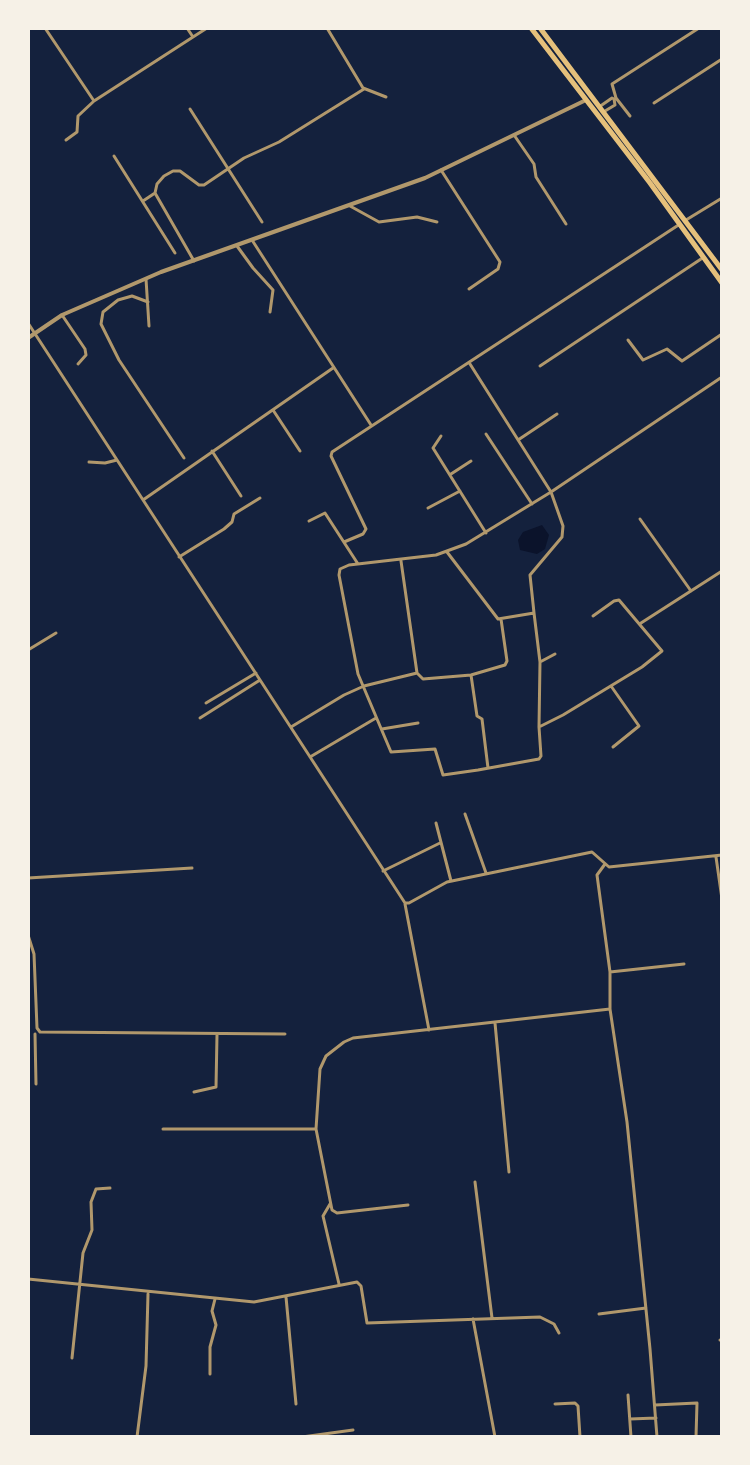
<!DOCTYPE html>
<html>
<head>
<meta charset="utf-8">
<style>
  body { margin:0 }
  #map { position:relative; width:750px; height:1465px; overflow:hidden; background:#14213d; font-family:"Source Sans 3",sans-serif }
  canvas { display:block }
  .frame { position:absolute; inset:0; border:30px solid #f6f1e7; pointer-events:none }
</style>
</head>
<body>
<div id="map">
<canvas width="750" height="1465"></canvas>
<div class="frame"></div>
</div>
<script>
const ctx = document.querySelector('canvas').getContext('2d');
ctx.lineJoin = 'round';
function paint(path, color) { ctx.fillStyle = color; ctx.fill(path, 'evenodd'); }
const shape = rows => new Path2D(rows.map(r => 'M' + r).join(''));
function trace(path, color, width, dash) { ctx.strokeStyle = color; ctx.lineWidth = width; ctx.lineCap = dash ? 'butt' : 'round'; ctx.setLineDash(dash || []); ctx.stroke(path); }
paint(shape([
  [542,525,549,535,545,549,537,554,520,550,518,540,523,532]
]), '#0b132b');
trace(shape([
  [45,28,94,101,193,37],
  [187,28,193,37,207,28],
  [327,28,363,88,386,97],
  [616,98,630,116],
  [614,99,616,98,612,84,699,28],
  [654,103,722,59],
  [599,107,612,98,614,99,615,105,605,111],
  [190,109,262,222],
  [514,135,534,164,536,177,566,224],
  [66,140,77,132,78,116,94,101],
  [114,156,175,253],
  [441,170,500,262,498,269,469,289],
  [143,201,155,193],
  [350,206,379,222,417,217,437,222],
  [686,220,722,198],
  [252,240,371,425],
  [237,246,253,268,273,290,270,312],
  [194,261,155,193,157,184,164,176,173,171,180,171,199,185,204,185,244,158,279,142,364,89],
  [146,279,149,326],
  [148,302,132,296,118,300,103,312,101,324,119,360,184,458],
  [62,315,85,349,86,355,78,364],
  [28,323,405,903,409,903,447,882,592,852,609,867,722,855],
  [628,340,643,360,667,349,682,361,722,334],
  [470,364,551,492,563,526,562,537,530,575,534,613],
  [540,366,704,257],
  [273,410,300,451],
  [486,434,532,504],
  [441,436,433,448,486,533],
  [518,440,557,414],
  [212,451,241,496],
  [89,462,105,463,117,460],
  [451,474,471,461],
  [143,500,333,368],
  [428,508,460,491],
  [640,519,691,591],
  [309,521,325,513,358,564],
  [344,542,363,534,366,529,331,456,332,452,680,224],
  [447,552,498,619,534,613,540,662,539,727,563,715,642,667,662,651,619,600,614,601,593,616],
  [179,557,224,529,232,522,234,514,260,498],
  [401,561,417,673,423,679,471,675,505,665,507,661,501,619],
  [641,623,722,571],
  [28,650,56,633],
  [540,662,555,654],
  [471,675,477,716,482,719,488,768],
  [611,686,639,726,613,747],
  [206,703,256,673],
  [200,718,260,680],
  [291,727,344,695,364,686,417,673],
  [539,727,541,756,539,759,478,770,443,775,435,749,391,752,358,674,339,575,340,569,349,565,436,555,466,544,551,492,722,377],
  [382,729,418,723],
  [310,757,376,718],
  [465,814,486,873],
  [436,823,451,881],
  [716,857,722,899],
  [383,871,440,843],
  [28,878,192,868],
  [405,904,429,1030],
  [28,935,34,954,37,1028,40,1032,285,1034],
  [610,972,684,964],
  [610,1009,627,1122,650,1349,657,1437],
  [495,1023,509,1172],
  [35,1034,36,1084],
  [194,1092,216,1087,217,1035],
  [163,1129,316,1129],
  [475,1182,492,1318],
  [330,1204,323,1216,339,1284],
  [408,1205,337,1213,332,1210,316,1129,320,1069,326,1056,344,1042,353,1038,610,1009,610,972,597,875,605,864],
  [28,1279,254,1302,357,1282,361,1286,367,1323,540,1317,554,1324,559,1333],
  [286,1297,296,1404],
  [599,1314,646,1308],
  [473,1319,495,1437],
  [720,1340,722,1340],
  [72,1358,83,1253,92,1230,91,1202,96,1189,110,1188],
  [210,1374,210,1347,216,1325,212,1311,215,1299],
  [628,1395,631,1437],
  [555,1404,575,1403,578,1406,580,1437],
  [655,1405,697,1403,696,1437],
  [630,1419,656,1418],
  [137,1437,146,1366,148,1294],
  [213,1437,259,1437],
  [302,1437,353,1430]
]), '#b1986c', 3);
trace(shape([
  [28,338,62,315,161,272,425,178,586,100]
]), '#b1986c', 4);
trace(shape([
  [531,28,650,183,722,283],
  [540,28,722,270]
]), '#e5c07b', 5);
</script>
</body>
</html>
